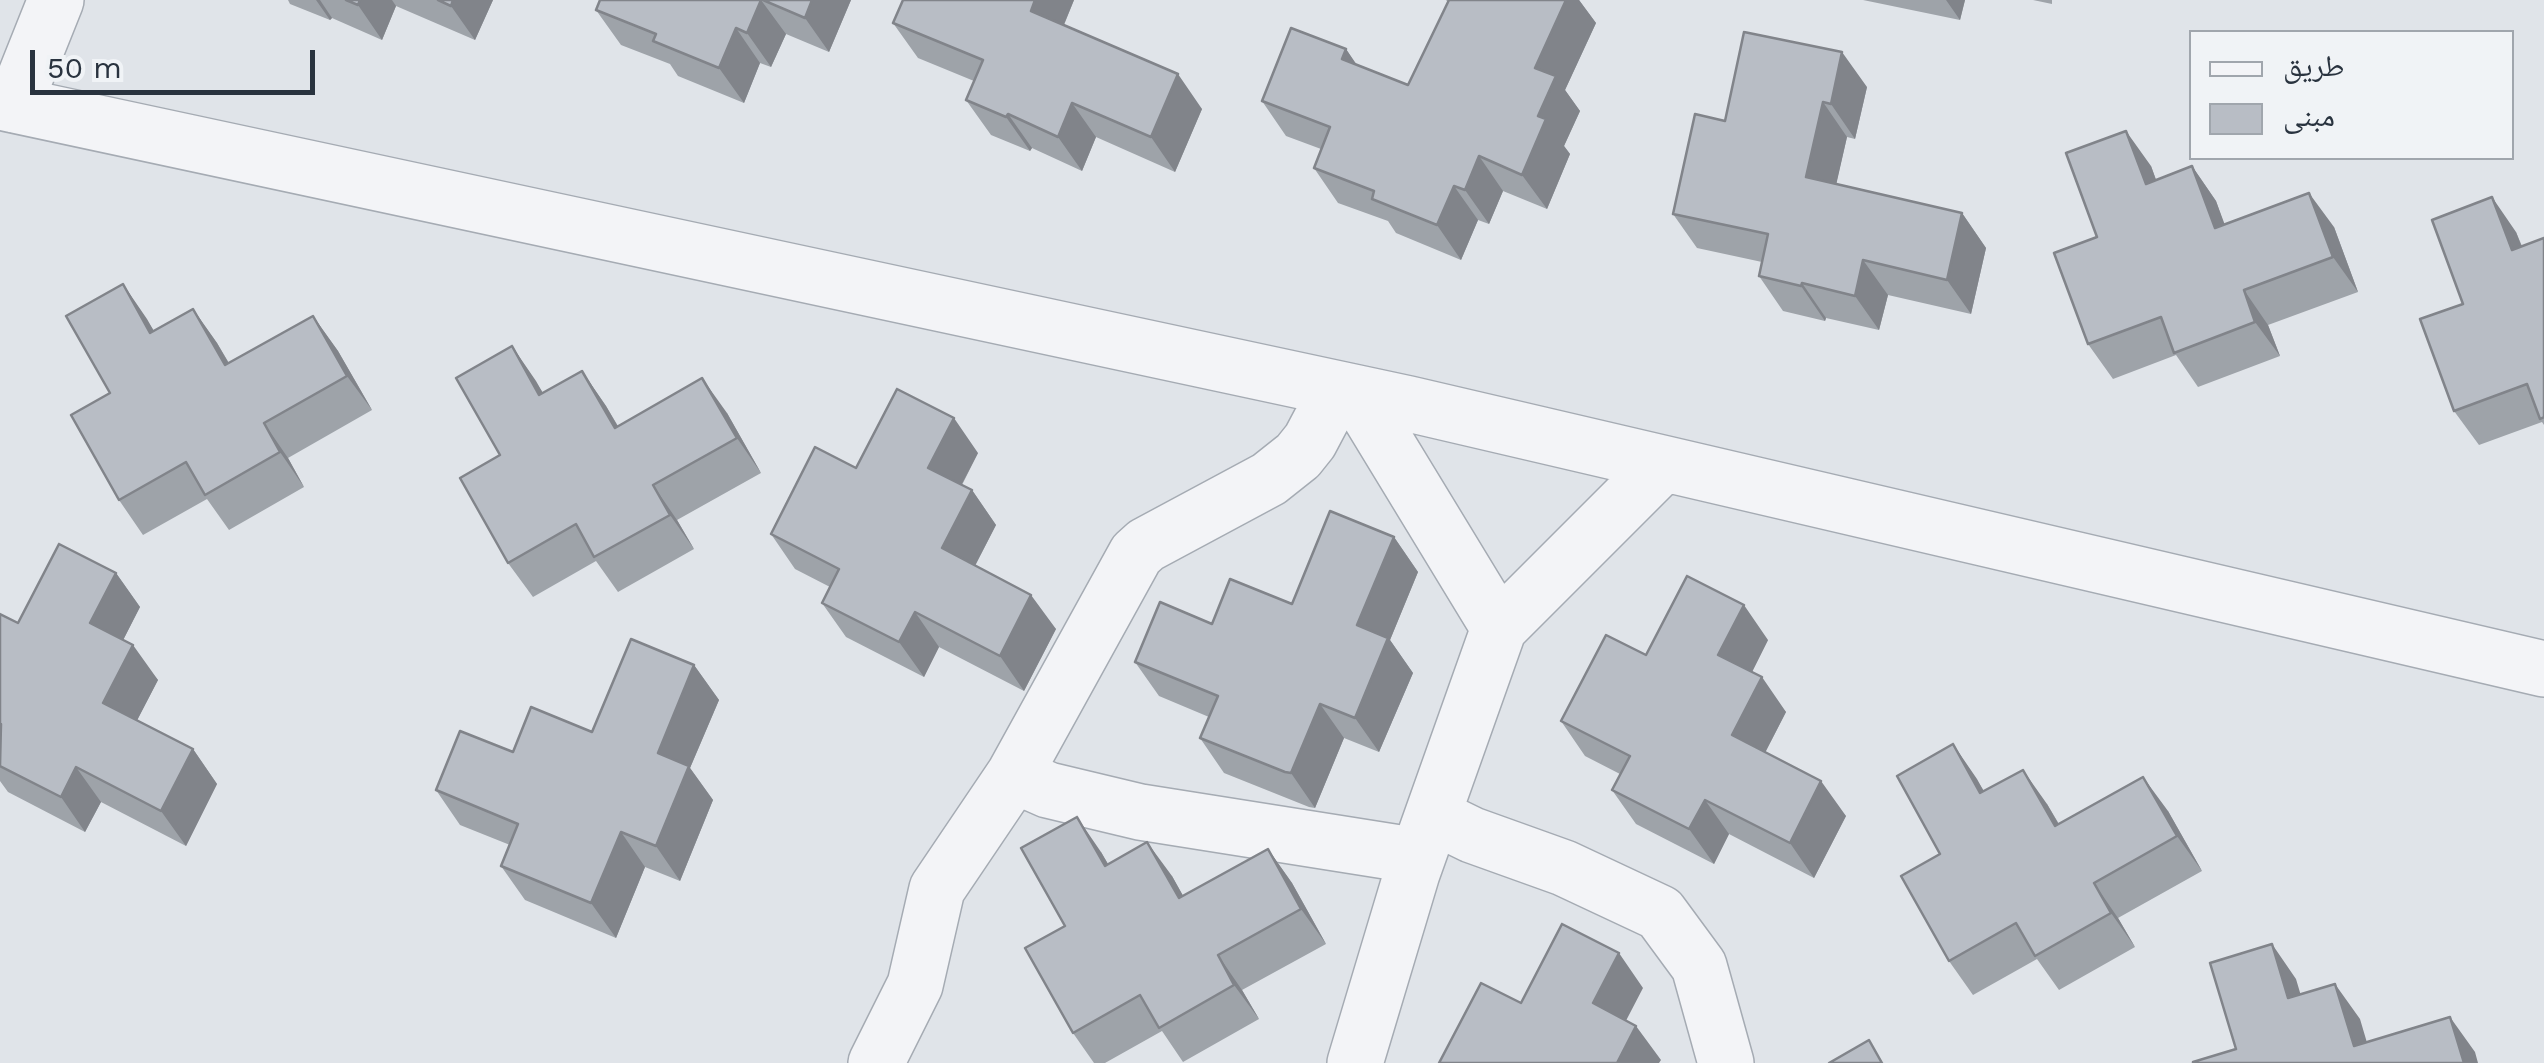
<!DOCTYPE html>
<html>
<head>
<meta charset="utf-8">
<style>
  body { margin:0 }
  #map { position:relative; width:2544px; height:1063px; overflow:hidden; background:#e0e4e9; font-family:"Work Sans","Noto Naskh Arabic",sans-serif }
  canvas { display:block }
  .legend { position:absolute; left:2189px; top:30px; width:325px; height:130px; box-sizing:border-box; background:#f0f3f6; border:2px solid #a0a6ad; margin:0; padding:12px 18px; list-style:none; font-size:30px; color:#29333f }
  .legend li { display:flex; align-items:center; gap:20px; height:50px }
  .legend b { width:50px; border:2px solid #a0a6ad }
  .scale { position:absolute; left:30px; top:50px; width:285px; height:45px; box-sizing:border-box; border:5px solid #29333f; border-top:0; padding-left:12px; font-size:30px; line-height:35px; white-space:nowrap; color:#29333f; -webkit-text-stroke:8px #f0f3f6; paint-order:stroke }
</style>
</head>
<body>
<div id="map">
<canvas width="2544" height="1063"></canvas>
<ul class="legend">
<li><b style="height:12px;background:#f3f4f7"></b>طريق</li>
<li><b style="height:28px;background:#b8bdc5"></b>مبنى</li>
</ul>
<div class="scale">50 m</div>
</div>
<script>
const ctx = document.querySelector('canvas').getContext('2d');
ctx.lineJoin = 'round';
const shape = rows => new Path2D(rows.map(r => 'M' + r).join(''));
function trace(path, color, width, dash) { ctx.strokeStyle = color; ctx.lineWidth = width; ctx.lineCap = dash ? 'butt' : 'round'; ctx.setLineDash(dash || []); ctx.stroke(path); }
function paint(path, color) { ctx.fillStyle = color; ctx.fill(path, 'evenodd'); }
const minor = shape([
  [0,102,1409,404,2544,669],
  [14,105,56,0],
  [1337,390,1310,441,1298,456,1269,479,1146,545,1136,554,1014,775,1048,790,1140,812,1418,856],
  [1356,393,1499,628],
  [1433,816,1472,835,1564,868,1660,913,1699,966,1726,1063],
  [876,1063,915,985,937,889,1014,775],
  [1355,1063,1412,873,1499,628,1663,464]
]);
trace(minor, '#a5abb3', 58);
trace(minor, '#f3f4f7', 55);
paint(shape([
  [288,0,493,0,475,40,396,6,382,40,332,18,330,20,290,4],
  [600,0,851,0,829,52,786,34,771,67,760,63,744,103,678,76,670,64,621,45,596,10],
  [1074,0,1064,25,1202,109,1175,172,1096,137,1082,171,1032,148,1030,151,991,135,966,100,974,81,918,58,893,23],
  [1446,0,1579,0,1596,23,1565,90,1580,111,1564,146,1570,154,1547,209,1503,191,1489,224,1478,220,1461,260,1396,233,1388,221,1338,203,1314,168,1321,149,1286,136,1262,101,1346,49,1356,65,1408,85,1448,2],
  [1863,0,1965,0,1960,20],
  [2033,0,2052,0,2052,4],
  [1867,87,1855,139,1847,137,1836,184,1962,213,1986,248,1971,314,1888,295,1879,330,1826,318,1825,321,1783,311,1759,276,1762,262,1697,248,1673,214,1725,121],
  [2151,166,2156,180,2192,166,2216,201,2224,224,2334,227,2358,292,2268,325,2280,356,2198,387,2176,355,2113,379,2088,344,2097,237],
  [2516,232,2522,246,2544,238,2544,425,2542,422,2479,445,2454,411,2463,304],
  [123,284,154,331,193,309,217,343,229,363,313,316,338,351,372,410,288,458,304,487,229,530,207,499,143,535,119,500,110,393],
  [512,346,543,393,582,371,606,406,618,426,727,413,761,473,677,520,694,549,618,592,596,561,533,597,508,563,500,455],
  [978,453,962,485,972,490,996,525,975,566,1056,629,1024,691,939,647,924,677,846,637,822,603,830,587,795,569,771,534,856,468],
  [1394,537,1418,572,1390,640,1413,673,1379,752,1344,738,1315,808,1309,807,1224,773,1200,738,1209,717,1159,696,1135,662,1212,624,1292,604],
  [116,573,140,607,123,640,158,680,137,720,193,749,217,784,186,846,101,802,85,832,8,792,0,781,0,614,18,623],
  [1768,640,1752,672,1786,712,1765,753,1846,816,1814,878,1729,834,1714,864,1636,824,1612,790,1620,774,1585,756,1561,721,1646,655],
  [694,665,719,700,690,768,713,800,680,881,645,867,616,938,525,900,501,866,510,845,460,825,436,790,513,752,592,732],
  [1953,744,1984,791,2047,804,2059,824,2168,811,2202,871,2118,918,2135,947,2059,990,2037,959,1973,995,1949,961,1940,854],
  [1268,849,1292,883,1326,944,1242,990,1259,1019,1183,1062,1162,1031,1105,1063,1094,1063,1073,1033,1065,926,1101,852,1108,864,1172,876,1183,896]
]), '#9ea3a9');
paint(shape([
  [316,0,320,0,332,18,330,20],
  [360,0,392,0,396,6,382,40,358,5],
  [453,0,493,0,475,40,451,6],
  [761,0,786,34,771,67,747,33],
  [812,0,851,0,829,52,805,18],
  [1035,0,1074,0,1055,46,1031,11],
  [1566,0,1579,0,1596,23,1565,90,1580,111,1564,146,1570,154,1547,209,1522,175,1538,116,1535,68],
  [1946,0,1965,0,1960,20],
  [736,28,760,63,744,103,719,68],
  [1346,49,1370,84,1342,59],
  [1842,52,1867,87,1855,139,1831,104],
  [1178,74,1202,109,1175,172,1151,137],
  [1823,102,1847,137,1830,212,1806,177],
  [1072,103,1096,137,1082,171,1058,137],
  [1008,114,1032,148,1030,151,1006,117],
  [2126,131,2151,166,2170,218,2146,184],
  [1479,156,1503,191,1489,224,1465,190],
  [2192,166,2216,201,2239,263,2215,228],
  [1454,186,1478,220,1461,260,1437,225],
  [2309,193,2334,227,2358,292,2333,257],
  [2492,197,2516,232,2536,284,2512,250],
  [1962,213,1986,248,1971,314,1947,280],
  [1863,260,1888,295,1879,330,1855,296],
  [1802,283,1826,318,1825,321,1801,286],
  [123,284,147,319,175,368,150,333],
  [2244,290,2268,325,2280,356,2255,322],
  [193,309,217,343,250,400,225,365],
  [313,316,338,351,372,410,347,376],
  [512,346,536,381,564,430,539,395],
  [582,371,606,406,639,463,615,428],
  [702,378,727,413,761,473,737,438],
  [954,418,978,453,952,503,928,468],
  [264,423,288,458,304,487,280,452],
  [653,485,677,520,694,549,670,515],
  [972,490,996,525,966,583,942,548],
  [1394,537,1418,572,1390,640,1413,673,1379,752,1355,718,1357,625],
  [116,573,140,607,114,658,90,623],
  [1031,595,1056,629,1024,691,1000,656],
  [1744,605,1768,640,1743,690,1718,655],
  [915,612,939,647,924,677,899,642],
  [133,645,158,680,128,738,103,703],
  [694,665,719,700,690,768,713,800,680,881,656,846,658,753],
  [1762,677,1786,712,1756,770,1732,735],
  [1320,704,1344,738,1315,808,1291,773],
  [1953,744,1977,779,2004,828,1980,793],
  [193,749,217,784,186,846,161,811],
  [76,767,101,802,85,832,61,797],
  [2023,770,2047,804,2080,861,2055,826],
  [2143,777,2168,811,2202,871,2177,836],
  [1821,781,1846,816,1814,878,1790,843],
  [1705,800,1729,834,1714,864,1689,829],
  [1077,817,1101,852,1129,900,1105,866],
  [621,832,645,867,616,938,591,903],
  [1147,842,1172,876,1204,933,1179,898],
  [1268,849,1292,883,1326,944,1301,909],
  [2094,883,2118,918,2135,947,2111,913],
  [2272,944,2296,979,2312,1033,2288,998],
  [1619,953,1643,988,1617,1038,1593,1003],
  [1218,955,1242,990,1259,1019,1234,985],
  [2335,984,2360,1019,2373,1063,2354,1046],
  [2450,1017,2475,1052,2478,1063,2464,1063],
  [1636,1026,1661,1060,1659,1063,1617,1063]
]), '#81848a');
const building = shape([
  [346,0,360,0,358,5,346,0],
  [438,0,453,0,451,6,438,0],
  [600,0,761,0,747,33,736,28,719,68,653,41,656,34,596,10,600,0],
  [763,0,812,0,805,18,763,0],
  [903,0,1035,0,1031,11,1178,74,1151,137,1072,103,1058,137,1008,114,1006,117,966,100,983,60,893,23,903,0],
  [1449,0,1566,0,1535,68,1556,76,1538,116,1546,119,1522,175,1479,156,1465,190,1454,186,1437,225,1372,199,1374,191,1314,168,1330,127,1262,101,1291,28,1346,49,1342,59,1408,85,1449,0],
  [1744,32,1842,52,1831,104,1823,102,1806,177,1962,213,1947,280,1863,260,1855,296,1802,283,1801,286,1759,276,1768,234,1673,214,1695,114,1725,121,1744,32],
  [2126,131,2146,184,2192,166,2215,228,2309,193,2333,257,2244,290,2255,322,2174,353,2161,317,2088,344,2054,253,2097,237,2066,153,2126,131],
  [2492,197,2512,250,2544,238,2544,417,2540,419,2527,384,2454,411,2420,319,2463,304,2432,220,2492,197],
  [123,284,150,333,193,309,225,365,313,316,347,376,264,423,280,452,205,495,186,462,119,500,71,415,110,393,66,316,123,284],
  [512,346,539,395,582,371,615,428,702,378,737,438,653,485,670,515,594,557,576,524,508,563,460,478,500,455,456,378,512,346],
  [897,389,954,418,928,468,972,490,942,548,1031,595,1000,656,915,612,899,642,822,603,839,569,771,534,815,447,856,468,897,389],
  [1330,511,1394,537,1357,625,1388,638,1355,718,1320,704,1291,773,1285,772,1200,738,1218,696,1135,662,1160,602,1212,624,1230,579,1292,604,1330,511],
  [59,544,116,573,90,623,133,645,103,703,193,749,161,811,76,767,61,797,0,766,1,724,0,724,0,614,18,623,59,544],
  [1687,576,1744,605,1718,655,1762,677,1732,735,1821,781,1790,843,1705,800,1689,829,1612,790,1630,756,1561,721,1606,635,1646,655,1687,576],
  [631,639,694,665,658,753,689,766,656,846,621,832,591,903,501,866,518,824,436,790,460,731,513,752,531,707,592,732,631,639],
  [1953,744,1980,793,2023,770,2055,826,2143,777,2177,836,2094,883,2111,913,2035,956,2016,923,1949,961,1901,876,1940,854,1897,776,1953,744],
  [1077,817,1105,866,1147,842,1179,898,1268,849,1301,909,1218,955,1234,985,1159,1028,1140,995,1073,1033,1025,948,1065,926,1021,848,1077,817],
  [1562,924,1619,953,1593,1003,1636,1026,1617,1063,1439,1063,1481,983,1521,1003,1562,924],
  [2272,944,2288,998,2335,984,2354,1046,2450,1017,2464,1063,2193,1063,2193,1062,2236,1049,2210,963,2272,944],
  [1869,1040,1882,1063,1829,1063,1869,1040]
]);
paint(building, '#b8bdc5');
trace(building, '#81848a', 2.5);
</script>
</body>
</html>
